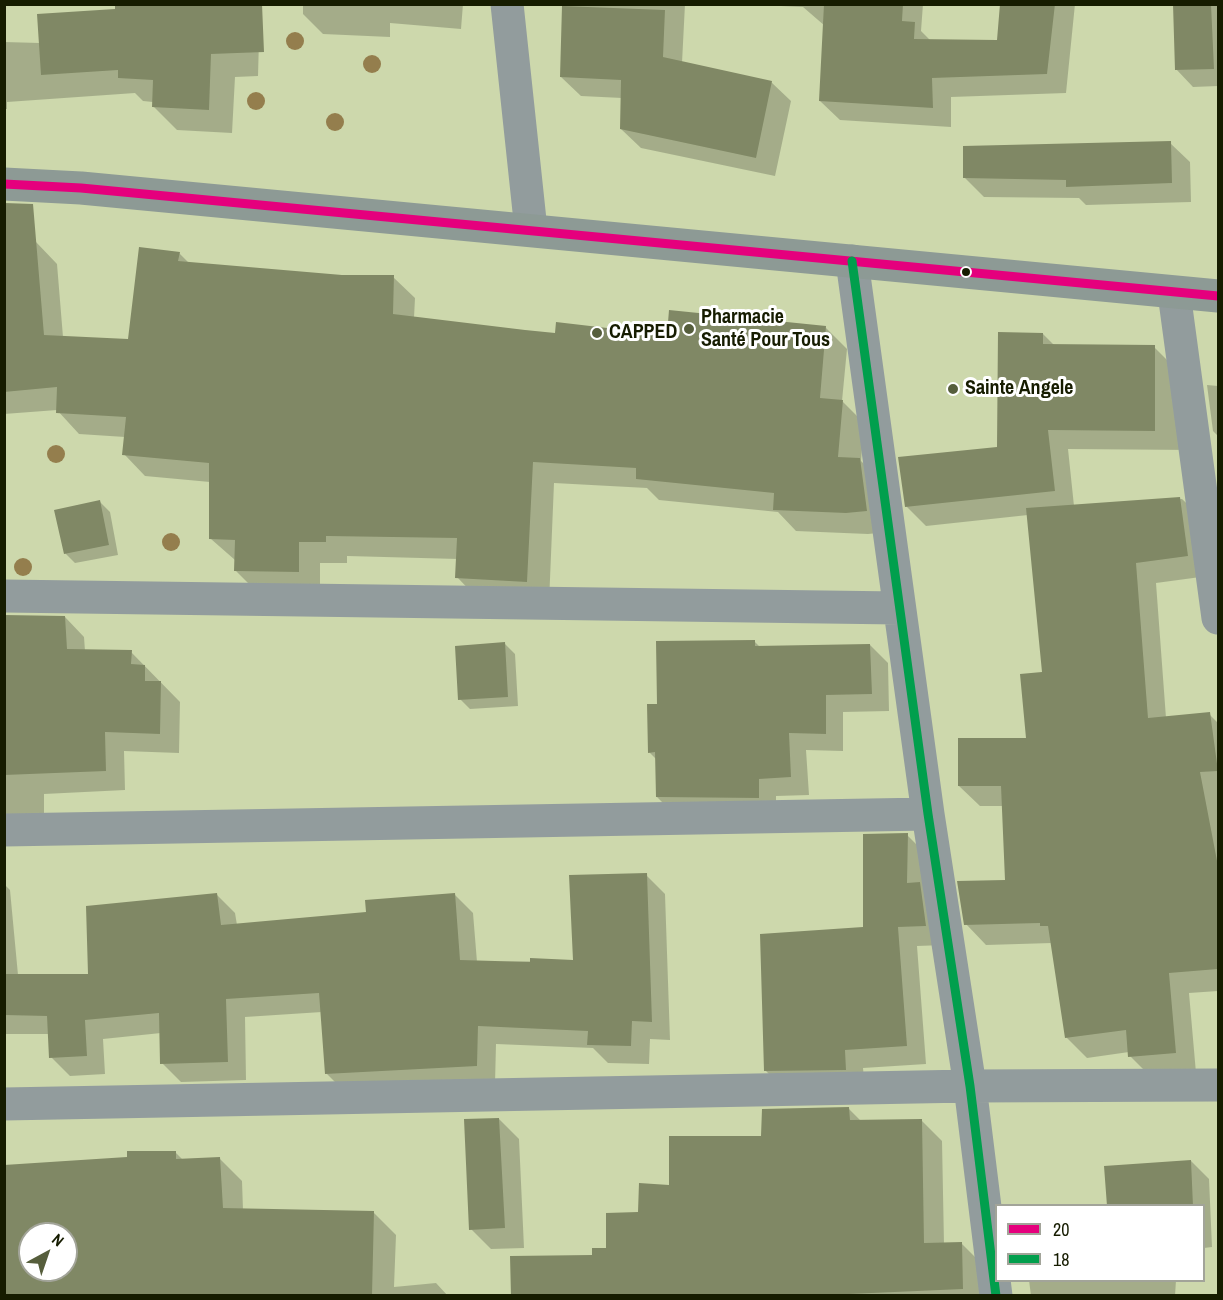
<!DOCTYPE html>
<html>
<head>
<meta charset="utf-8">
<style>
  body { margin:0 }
  #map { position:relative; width:1223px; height:1300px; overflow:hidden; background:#cdd8ac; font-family:"Archivo Narrow",sans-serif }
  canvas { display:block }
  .frame { position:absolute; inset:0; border:6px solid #161c00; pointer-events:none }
  .legend { position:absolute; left:995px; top:1204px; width:210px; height:78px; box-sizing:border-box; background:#fff; border:2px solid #a2a499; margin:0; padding:8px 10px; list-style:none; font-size:18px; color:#161c00 }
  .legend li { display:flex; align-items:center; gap:12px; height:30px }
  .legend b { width:30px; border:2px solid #a2a499 }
  .north { position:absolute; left:18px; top:1222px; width:60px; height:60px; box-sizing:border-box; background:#fff; border:2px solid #a2a499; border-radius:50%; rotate:40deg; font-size:16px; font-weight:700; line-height:24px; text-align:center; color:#161c00 }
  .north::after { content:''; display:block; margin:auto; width:21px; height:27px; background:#565e3c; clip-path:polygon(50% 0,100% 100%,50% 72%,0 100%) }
</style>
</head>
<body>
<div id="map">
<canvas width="1223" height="1300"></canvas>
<div class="frame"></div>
<ul class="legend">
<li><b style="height:8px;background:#e5007d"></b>20</li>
<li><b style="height:8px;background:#019f4d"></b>18</li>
</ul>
<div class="north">N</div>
</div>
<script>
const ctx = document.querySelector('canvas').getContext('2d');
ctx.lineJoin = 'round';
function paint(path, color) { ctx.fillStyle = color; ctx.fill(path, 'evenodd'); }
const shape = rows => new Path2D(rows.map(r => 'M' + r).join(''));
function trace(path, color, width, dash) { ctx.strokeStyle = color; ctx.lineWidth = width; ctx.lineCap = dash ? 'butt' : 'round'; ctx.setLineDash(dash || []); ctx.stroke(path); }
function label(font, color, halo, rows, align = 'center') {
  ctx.font = font + ' "Archivo Narrow",sans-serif'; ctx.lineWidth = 6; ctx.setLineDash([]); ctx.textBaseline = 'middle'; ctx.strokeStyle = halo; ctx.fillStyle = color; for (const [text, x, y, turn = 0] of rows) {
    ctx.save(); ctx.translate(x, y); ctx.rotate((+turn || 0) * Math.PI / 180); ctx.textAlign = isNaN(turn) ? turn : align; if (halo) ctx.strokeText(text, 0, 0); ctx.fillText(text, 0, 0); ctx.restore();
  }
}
paint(shape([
  [260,4,258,76,235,77,232,133,177,130,153,106,153,102,143,101,135,93,7,102,7,109,4,109,4,42,40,43],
  [303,4,463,4,461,29,390,23,390,37,323,34,303,14],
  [563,4,685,4,682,63,771,82,791,101,775,176,641,148,621,129,622,98,581,96,561,77],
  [736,4,923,4,921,31,931,41,999,41,1002,4,1075,4,1066,93,951,97,951,127,840,120,820,101,825,26,803,7],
  [1175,4,1218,4,1218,86,1193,87,1176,69],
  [1170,143,1190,162,1191,202,1086,205,1079,198,984,197,965,178],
  [36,242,57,264,63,337,129,341,179,253,190,264,342,277,393,277,415,298,414,318,556,334,668,336,825,327,847,349,842,401,864,423,861,461,881,481,888,532,868,534,796,531,778,512,659,500,647,488,554,483,549,603,478,599,457,577,458,559,347,556,347,563,320,563,320,593,257,592,235,570,235,560,211,539,210,482,145,476,124,454,125,437,79,434,57,410,4,414,4,244],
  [1043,334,1054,345,1154,347,1174,367,1193,450,1068,449,1074,506,1182,499,1203,519,1208,576,1156,583,1166,718,1209,714,1218,723,1218,991,1189,993,1196,1073,1151,1077,1130,1056,1129,1052,1087,1058,1066,1037,1052,943,986,945,966,924,1007,881,1003,806,980,806,959,786,1028,739,1044,673,1028,515,926,526,906,506,999,448],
  [1207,385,1218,386,1218,436,1213,431],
  [100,502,110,512,118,555,75,563,65,553],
  [4,616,65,617,84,637,85,651,131,652,180,702,179,753,124,751,125,790,44,794,44,818,4,818],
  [754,641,761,648,870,645,888,663,889,711,843,712,843,751,806,750,809,795,776,796,776,815,675,815,657,797,657,760,649,752,658,705],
  [505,644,515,654,518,706,470,709,460,699],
  [907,835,926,854,944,945,917,946,926,1064,863,1068,865,1088,784,1089,765,1070,865,929],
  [646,875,665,894,670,1040,650,1039,649,1064,608,1063,593,1048,496,1044,495,1084,345,1092,326,1073,322,1012,245,1017,246,1080,181,1082,162,1063,161,1033,103,1039,105,1074,70,1076,51,1057,49,1034,4,1034,4,884,10,890,18,975,89,975,216,894,235,913,237,925,367,913,454,894,473,913,477,962,575,961],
  [849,1109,861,1121,922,1121,942,1141,944,1244,961,1243,982,1264,983,1296,513,1296,608,1250,639,1214,670,1187,762,1137],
  [499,1119,519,1139,524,1248,491,1249,471,1229],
  [175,1152,183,1160,220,1159,242,1181,243,1210,374,1213,396,1235,394,1287,436,1283,448,1296,4,1296,4,1177],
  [30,1234,66,1234,66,1270,30,1270],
  [1191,1161,1209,1179,1212,1247,1204,1248,1204,1206,1107,1206],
  [1029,1280,1176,1280,1175,1296,1031,1296]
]), '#0003');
paint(shape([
  [115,4,262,4,264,52,211,54,209,110,152,107,153,80,118,78,118,70,41,75,37,14,115,9],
  [824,4,903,4,902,21,915,22,914,39,997,40,1000,4,1055,4,1047,74,932,78,933,108,819,101],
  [1173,4,1211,4,1214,69,1175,70],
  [562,6,665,10,663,57,772,81,756,158,620,129,621,80,560,77],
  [1171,141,1172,183,1066,187,1066,180,963,178,963,146],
  [4,203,33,204,44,335,128,339,139,247,180,252,178,261,342,275,394,275,393,314,525,330,555,333,556,322,667,335,669,310,826,326,820,398,843,400,838,457,860,458,867,511,846,513,773,510,774,493,636,479,636,468,533,462,527,582,455,578,457,538,326,536,326,542,299,542,299,572,234,571,235,540,209,539,209,463,122,455,126,417,56,413,57,387,4,392],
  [998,332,1043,333,1043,344,1155,345,1155,431,1048,430,1055,491,905,507,898,457,997,447],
  [1180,497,1188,556,1136,563,1148,718,1210,712,1218,771,1200,772,1218,866,1218,969,1169,973,1176,1053,1128,1057,1126,1030,1065,1038,1048,926,1040,926,1040,923,964,925,957,881,1005,880,1001,786,958,786,958,738,1026,738,1020,674,1042,672,1026,508],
  [100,500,109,545,64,554,54,510],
  [4,615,65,616,67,649,132,650,131,664,145,665,145,681,161,681,160,734,105,732,106,771,4,775],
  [755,640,755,646,870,644,872,694,826,695,826,734,789,733,791,777,759,779,759,798,656,797,655,752,648,753,647,704,657,704,656,641],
  [505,642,508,697,458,700,455,646],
  [908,833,907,883,920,882,926,926,898,927,907,1046,845,1050,846,1070,764,1071,760,934,863,927,863,834],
  [647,873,652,1022,632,1021,631,1046,587,1045,588,1031,478,1026,477,1066,325,1074,319,993,226,999,228,1062,160,1064,159,1013,85,1020,87,1056,49,1058,47,1016,4,1015,4,974,88,974,86,906,217,893,221,925,366,912,365,900,455,893,460,960,530,962,530,958,573,960,569,875],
  [849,1107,850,1120,922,1119,924,1243,962,1242,963,1289,804,1296,511,1296,510,1256,592,1255,592,1248,606,1248,606,1213,638,1212,639,1183,669,1185,669,1136,761,1136,762,1109],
  [499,1118,505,1228,469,1230,464,1119],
  [127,1151,176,1151,176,1159,220,1157,223,1208,374,1211,372,1296,4,1296,4,1165,127,1157],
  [30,1234,66,1234,66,1270,30,1270],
  [1191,1160,1193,1206,1107,1206,1104,1166]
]), '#808865');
trace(shape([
  [507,4,531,230],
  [852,261,928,814,970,1086,996,1296],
  [1174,293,1218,618],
  [4,596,899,608],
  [4,830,928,814],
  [4,1104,970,1086,1218,1085]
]), '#929c9d', 33);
trace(shape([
  [4,184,81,188,1218,296]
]), '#8d9a95', 33);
trace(shape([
  [4,184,81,188,1218,296]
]), '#e5007d', 9);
trace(shape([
  [852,261,928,814,970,1086,996,1296]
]), '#019f4d', 9);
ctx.fillStyle = '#947e4d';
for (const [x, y] of [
  [295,41],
  [372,64],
  [256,101],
  [335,122],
  [56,454],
  [171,542],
  [23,567]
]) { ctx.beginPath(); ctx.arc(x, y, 9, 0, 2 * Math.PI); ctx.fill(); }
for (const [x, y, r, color] of [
  [966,272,5,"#161c00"],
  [689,329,6,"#565e3c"],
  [597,333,6,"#565e3c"],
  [953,389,6,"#565e3c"]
]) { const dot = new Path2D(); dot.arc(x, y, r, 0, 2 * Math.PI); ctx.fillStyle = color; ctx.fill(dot); trace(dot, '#fff', 2); }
label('bold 20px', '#161c00', '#fff', [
  ["Pharmacie",701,318],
  ["Santé Pour Tous",701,341],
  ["CAPPED",609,333],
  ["Sainte Angele",965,389]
], 'left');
</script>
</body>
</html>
